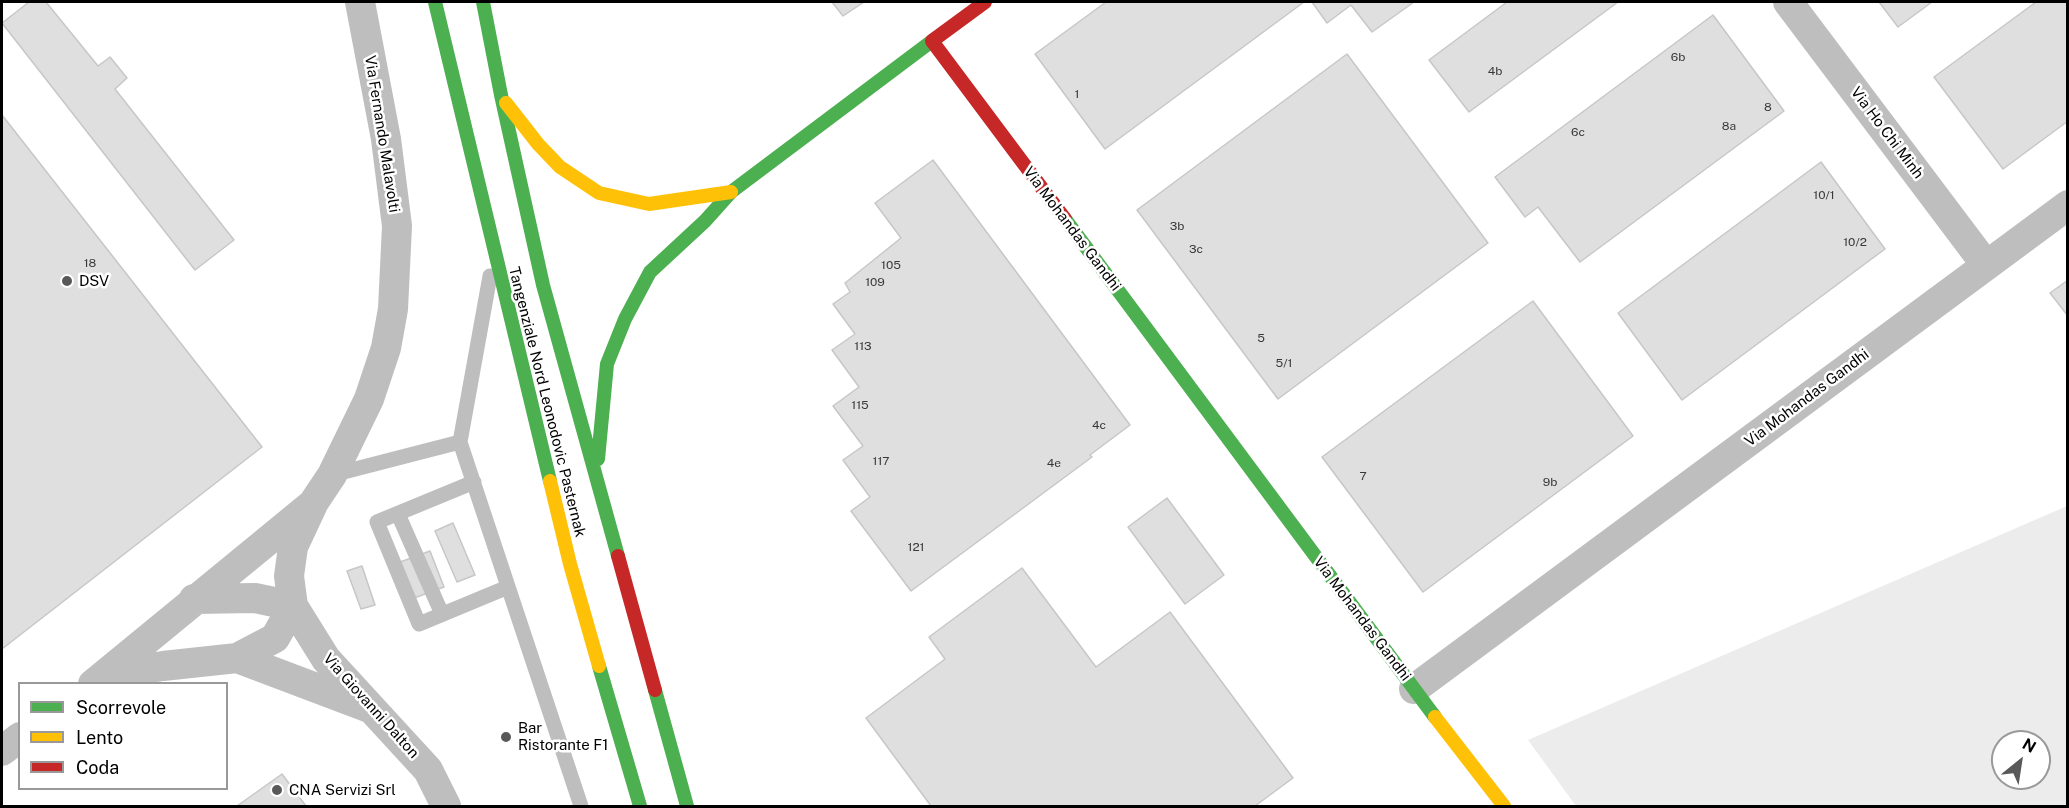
<!DOCTYPE html>
<html>
<head>
<meta charset="utf-8">
<style>
  body { margin:0 }
  #map { position:relative; width:2069px; height:808px; overflow:hidden; background:#fff; font-family:"Public Sans",sans-serif }
  canvas { display:block }
  .frame { position:absolute; inset:0; border:3px solid #000; pointer-events:none }
  .legend { position:absolute; left:18px; top:682px; width:210px; height:108px; box-sizing:border-box; background:#fff; border:2px solid #999; margin:0; padding:8px 10px; list-style:none; font-size:18px; color:#000 }
  .legend li { display:flex; align-items:center; gap:12px; height:30px }
  .legend b { width:30px; border:2px solid #999 }
  .north { position:absolute; left:1991px; top:730px; width:60px; height:60px; box-sizing:border-box; background:#fff; border:2px solid #999; border-radius:50%; rotate:30deg; font-size:16px; font-weight:700; line-height:24px; text-align:center; color:#000 }
  .north::after { content:''; display:block; margin:auto; width:21px; height:27px; background:#595959; clip-path:polygon(50% 0,100% 100%,50% 72%,0 100%) }
</style>
</head>
<body>
<div id="map">
<canvas width="2069" height="808"></canvas>
<div class="frame"></div>
<ul class="legend">
<li><b style="height:8px;background:#4caf50"></b>Scorrevole</li>
<li><b style="height:8px;background:#ffc107"></b>Lento</li>
<li><b style="height:8px;background:#c62828"></b>Coda</li>
</ul>
<div class="north">N</div>
</div>
<script>
const ctx = document.querySelector('canvas').getContext('2d');
ctx.lineJoin = 'round';
function paint(path, color) { ctx.fillStyle = color; ctx.fill(path, 'evenodd'); }
const shape = rows => new Path2D(rows.map(r => 'M' + r).join(''));
function trace(path, color, width, dash) { ctx.strokeStyle = color; ctx.lineWidth = width; ctx.lineCap = dash ? 'butt' : 'round'; ctx.setLineDash(dash || []); ctx.stroke(path); }
function label(font, color, halo, rows, align = 'center') {
  ctx.font = font + ' "Public Sans",sans-serif'; ctx.lineWidth = 5; ctx.setLineDash([]); ctx.textBaseline = 'middle'; ctx.strokeStyle = halo; ctx.fillStyle = color; for (const [text, x, y, turn = 0] of rows) {
    ctx.save(); ctx.translate(x, y); ctx.rotate((+turn || 0) * Math.PI / 180); ctx.textAlign = isNaN(turn) ? turn : align; if (halo) ctx.strokeText(text, 0, 0); ctx.fillText(text, 0, 0); ctx.restore();
  }
}
paint(shape([
  [2067,506,2067,806,1576,806,1528,740],
  [2003,742,2039,742,2039,778,2003,778]
]), '#ececec');
const building = shape([
  [29,2,46,2,98,66,110,57,127,78,115,89,234,240,195,270,2,23,29,2],
  [832,2,864,2,843,16,832,2],
  [1106,2,1304,2,1105,149,1035,54,1106,2],
  [1312,2,1414,2,1372,32,1351,5,1327,23,1312,2],
  [1507,2,1618,2,1469,112,1429,60,1507,2],
  [1879,2,1932,2,1898,27,1879,2],
  [2036,2,2068,2,2068,121,2003,169,1934,77,2036,2],
  [1713,15,1784,111,1580,262,1538,207,1525,217,1495,177,1713,15],
  [1347,54,1488,243,1278,399,1137,210,1347,54],
  [2,115,262,447,2,649,2,115],
  [933,160,1130,425,1090,455,1092,457,911,591,851,511,870,497,843,460,863,446,833,406,859,387,832,350,855,334,833,304,850,292,845,283,901,238,875,203,933,160],
  [1821,162,1885,249,1682,400,1618,313,1821,162],
  [2068,280,2068,316,2050,293,2068,280],
  [1533,301,1633,436,1423,592,1322,457,1533,301],
  [1167,498,1224,575,1185,604,1128,527,1167,498],
  [453,523,475,575,457,582,435,531,453,523],
  [430,551,444,587,406,601,392,565,430,551],
  [362,566,375,605,361,609,347,571,362,566],
  [1022,568,1096,667,1170,612,1293,778,1255,806,931,806,866,718,945,659,929,637,1022,568],
  [282,774,306,806,237,806,282,774]
]);
paint(building, '#dfdfdf');
trace(building, '#c7c7c7', 1.5);
trace(shape([
  [490,276,460,442,581,806],
  [332,475,460,442],
  [474,482,377,522,419,624,508,587],
  [398,514,442,614]
]), '#bebebe', 15);
trace(shape([
  [1788,2,1986,265],
  [194,599,255,598,293,606],
  [293,606,326,659,428,770,446,806],
  [237,658,275,638,293,606,289,576,293,547,314,502,332,475,369,399,386,348,393,309,397,226,386,139,360,2],
  [105,675,163,666,237,658,372,709],
  [93,684,310,506],
  [1414,689,2068,205],
  [2,751,20,737]
]), '#bebebe', 30);
trace(shape([
  [435,2,550,481],
  [483,2,501,95,543,285,618,556],
  [1065,219,1435,717],
  [598,459,607,364,625,319,650,272,705,221,731,192,932,41],
  [599,666,640,806],
  [655,690,687,806]
]), '#4caf50', 14);
trace(shape([
  [506,103,538,144,560,167,599,193,649,204,731,192],
  [550,481,570,564,599,666],
  [1435,717,1504,806]
]), '#ffc107', 14);
trace(shape([
  [985,2,932,41,1065,219],
  [618,556,655,690]
]), '#c62828', 14);
for (const [x, y, r, color] of [
  [67,281,6,"#595959"],
  [506,737,6,"#595959"],
  [277,790,6,"#595959"]
]) { const dot = new Path2D(); dot.arc(x, y, r, 0, 2 * Math.PI); ctx.fillStyle = color; ctx.fill(dot); trace(dot, '#fff', 2); }
label('12px', '#383838', null, [
  ["6b",1678,57],
  ["4b",1495,71],
  ["1",1077,94],
  ["8",1768,107],
  ["8a",1729,126],
  ["6c",1578,132],
  ["10/1",1824,195],
  ["3b",1177,226],
  ["10/2",1855,242],
  ["3c",1196,249],
  ["18",90,263],
  ["105",891,265],
  ["109",875,282],
  ["5",1261,338],
  ["113",863,346],
  ["5/1",1284,363],
  ["115",860,405],
  ["4c",1099,425],
  ["117",881,461],
  ["4e",1054,463],
  ["7",1363,476],
  ["9b",1550,482],
  ["121",916,547]
]);
label('15px', '#000', '#fff', [
  ["Via Ho Chi Minh",1887,133,53],
  ["Via Fernando Malavolti",382,134,81],
  ["Via Mohandas Gandhi",1072,229,53],
  ["Via Mohandas Gandhi",1807,398,-37],
  ["Tangenziale Nord Leonodovic Pasternak",547,402,76],
  ["Via Mohandas Gandhi",1362,619,53],
  ["Via Giovanni Dalton",371,706,48]
]);
label('15px', '#000', '#fff', [
  ["DSV",79,281],
  ["Bar",518,728],
  ["Ristorante F1",518,745],
  ["CNA Servizi Srl",289,790]
], 'left');
</script>
</body>
</html>
